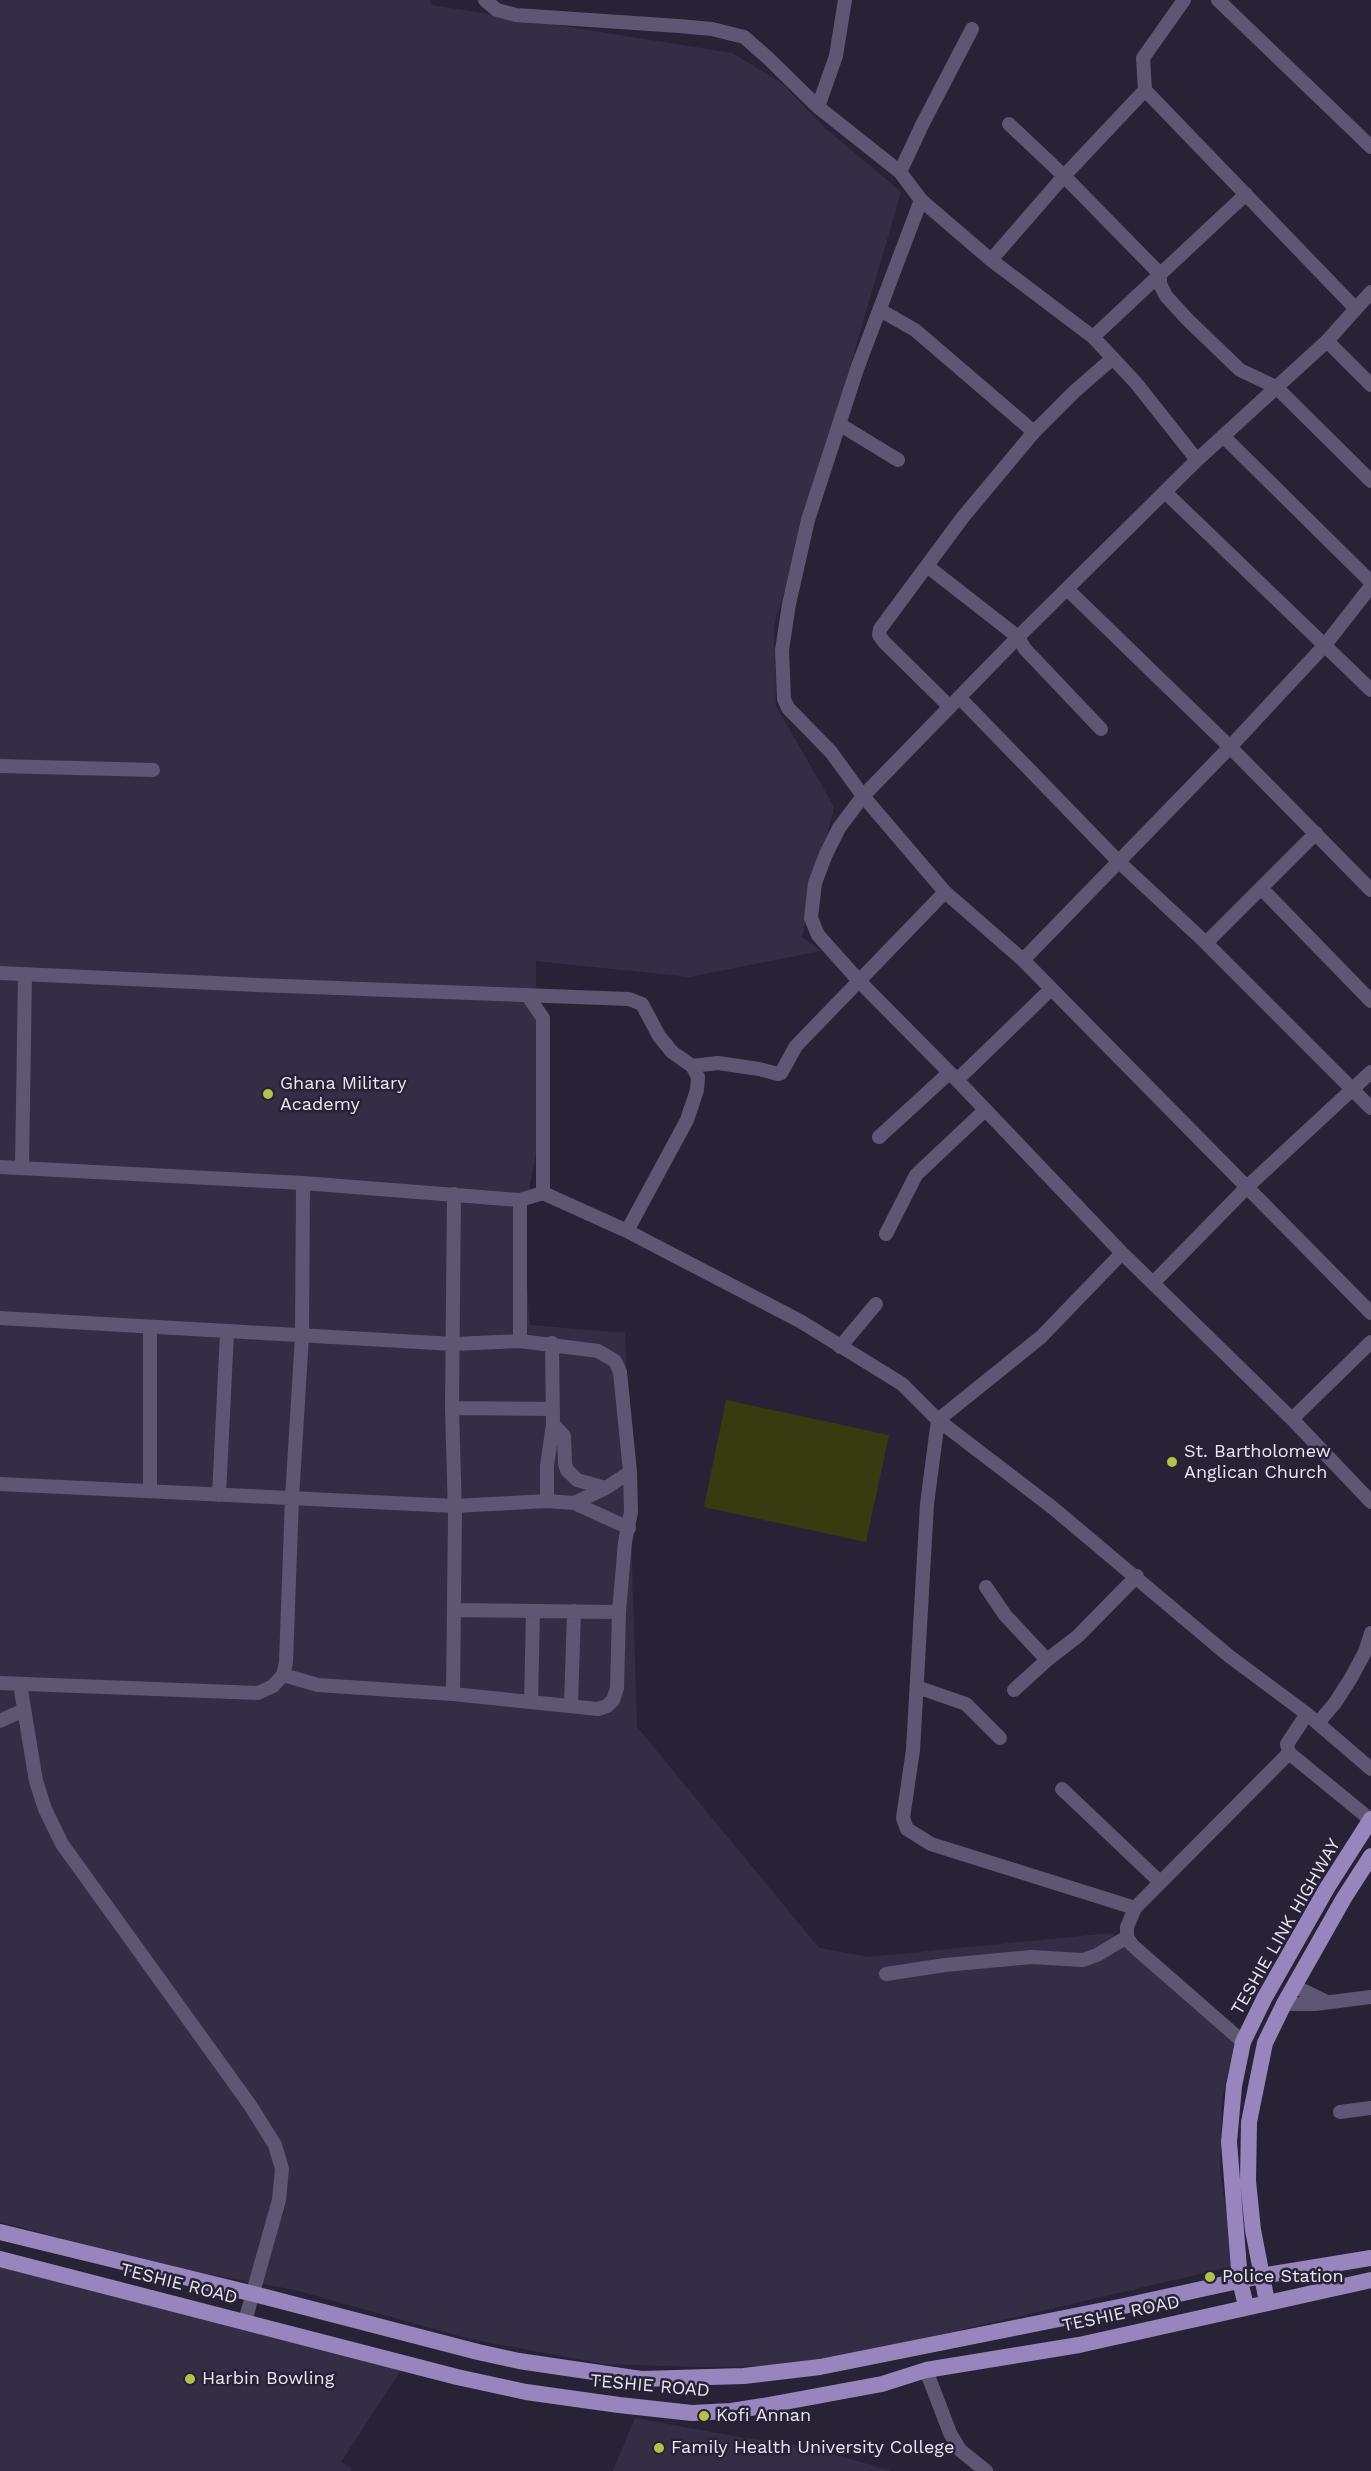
<!DOCTYPE html>
<html>
<head>
<meta charset="utf-8">
<style>
  body { margin:0 }
  canvas { display:block; background:#282236 }
</style>
</head>
<body>
<canvas width="1371" height="2471"></canvas>
<script>
const ctx = document.querySelector('canvas').getContext('2d');
ctx.lineJoin = 'round';
function paint(path, color) { ctx.fillStyle = color; ctx.fill(path, 'evenodd'); }
const shape = rows => new Path2D(rows.map(r => 'M' + r).join(''));
function trace(path, color, width, dash) { ctx.strokeStyle = color; ctx.lineWidth = width; ctx.lineCap = dash ? 'butt' : 'round'; ctx.setLineDash(dash || []); ctx.stroke(path); }
function label(font, color, halo, rows, align = 'center') {
  ctx.font = font + ' "Work Sans",sans-serif'; ctx.lineWidth = 5; ctx.setLineDash([]); ctx.textBaseline = 'middle'; ctx.strokeStyle = halo; ctx.fillStyle = color; for (const [text, x, y, turn = 0] of rows) {
    ctx.save(); ctx.translate(x, y); ctx.rotate((+turn || 0) * Math.PI / 180); ctx.textAlign = isNaN(turn) ? turn : align; if (halo) ctx.strokeText(text, 0, 0); ctx.fillText(text, 0, 0); ctx.restore();
  }
}
paint(shape([
  [0,0,431,0,432,5,732,53,783,84,825,128,901,192,774,626,776,706,834,807,802,937,821,951,689,977,536,961,537,1147,522,1227,530,1325,625,1333,637,1727,819,1948,869,1957,1111,1933,1234,2044,1222,2099,1220,2170,1234,2266,853,2355,767,2366,699,2367,604,2364,470,2339,295,2290,176,2268,0,2222],
  [0,2267,403,2367,341,2462,352,2469,350,2471,0,2471],
  [635,2418,744,2438,804,2446,892,2471,613,2471]
]), '#352d46');
paint(shape([
  [726,1400,889,1435,866,1542,704,1507]
]), '#363c0f');
trace(shape([
  [485,0,497,10,516,15,679,26,712,29,744,37,768,58,818,107,900,172,921,200,991,260,1093,337,1136,383,1197,460,1327,341,1371,292],
  [1184,0,1143,58,1145,90,1356,309],
  [1218,0,1371,147],
  [818,107,836,56,845,0],
  [1009,124,1064,176,1160,274,1160,284,1166,296,1188,320,1240,370,1276,387,1371,481],
  [900,172,922,125,972,29],
  [921,200,857,369,808,520,789,604,782,650,784,699,788,708,831,752,863,796,945,892,1023,960,1371,1313],
  [991,260,1064,176,1145,90],
  [880,310,915,330,1034,432],
  [1093,337,1246,194],
  [1327,341,1371,385],
  [839,424,898,460],
  [1223,436,1371,582],
  [1197,460,1018,637,863,796,839,828,826,854,815,883,811,918,818,935,860,982,957,1080,1122,1253,1292,1419,1371,1502],
  [1165,492,1371,690],
  [927,566,1018,637,1025,649,1101,729],
  [1067,589,1230,747,1371,890],
  [960,698,1118,861,1206,943,1371,1108],
  [950,707,884,642,879,635,880,629,963,517,1034,432,1075,391,1113,358],
  [0,766,153,770],
  [1262,889,1371,1001],
  [1206,943,1316,833],
  [1023,960,1230,747,1325,645,1371,586],
  [0,973,257,985,629,999,642,1004,659,1036,672,1052,692,1066,698,1077,697,1090,687,1120,627,1231],
  [527,995,543,1018,543,1193],
  [692,1066,718,1063,759,1069,778,1074,781,1073,796,1046,945,892],
  [957,1080,1051,989],
  [879,1137,949,1073],
  [0,1167,303,1183,506,1199,520,1200,543,1193,627,1231,800,1321,902,1384,938,1420,1053,1508,1229,1656,1307,1714,1371,1769],
  [22,1167,25,975],
  [886,1234,916,1175,985,1110],
  [1122,1253,1041,1337,938,1420,927,1504,913,1750,903,1818,907,1829,931,1844,1135,1908],
  [1154,1282,1247,1187,1371,1072],
  [0,1318,454,1344,520,1341,598,1351,615,1361,620,1372,630,1472,631,1512,625,1542,619,1612,617,1688,613,1700,607,1706,598,1709,453,1694,318,1685,283,1675],
  [520,1341,520,1200],
  [840,1347,876,1304],
  [452,1408,552,1409],
  [1292,1419,1371,1342],
  [553,1424,564,1436,565,1464,567,1470,577,1480,606,1488],
  [0,1484,455,1506,547,1501,574,1503,606,1488,630,1472],
  [150,1491,150,1328],
  [219,1495,227,1332],
  [547,1501,547,1466,553,1424,552,1343],
  [574,1503,629,1528],
  [986,1587,1005,1615,1047,1660],
  [454,1610,619,1612],
  [0,1683,258,1693,273,1686,283,1675,286,1662,292,1498,302,1336,303,1183],
  [20,1684,36,1781,45,1809,62,1844,250,2105,275,2145,282,2169,279,2200,245,2321],
  [917,1687,966,1704,1000,1738],
  [1014,1690,1047,1660,1078,1636,1137,1576],
  [453,1694,455,1513,452,1408,454,1194],
  [531,1702,533,1611],
  [571,1706,574,1611],
  [1307,1714,1287,1744,1289,1753,1371,1820],
  [0,1721,24,1710],
  [1318,1723,1335,1703,1351,1678,1365,1652,1371,1633],
  [1062,1789,1160,1882],
  [886,1974,945,1965,1031,1957,1083,1960,1097,1955,1127,1937],
  [1294,1986,1327,2002],
  [1284,2004,1315,2004,1371,1997],
  [1243,2042,1132,1945,1127,1937,1127,1927,1135,1908,1289,1753],
  [1340,2112,1371,2108],
  [926,2370,950,2433,960,2450,986,2471]
]), '#5e5672', 14);
trace(shape([
  [0,2232,254,2294,478,2352,519,2361,641,2379,744,2376,820,2367,1124,2306,1261,2276,1371,2258],
  [0,2259,457,2377,526,2392,619,2405,692,2413,731,2411,763,2406,882,2384,926,2370,1079,2345,1371,2280],
  [1267,2302,1253,2230,1248,2181,1249,2122,1265,2043,1284,2004,1344,1898,1371,1856],
  [1246,2306,1240,2281,1229,2142,1234,2086,1243,2042,1265,1997,1327,1888,1371,1819]
]), '#9785bd', 16);
for (const [x, y, r, color] of [
  [268,1094,6,"#b4c24a"],
  [1172,1462,6,"#b4c24a"],
  [1210,2277,6,"#b4c24a"],
  [190,2379,6,"#b4c24a"],
  [704,2416,6,"#b4c24a"],
  [659,2448,6,"#b4c24a"]
]) { const dot = new Path2D(); dot.arc(x, y, r, 0, 2 * Math.PI); ctx.fillStyle = color; ctx.fill(dot); trace(dot, '#282236', 2); }
label('18px', '#eae6f3', '#282236', [
  ["Ghana Military",280,1084],
  ["Academy",280,1105],
  ["St. Bartholomew",1184,1452],
  ["Anglican Church",1184,1473],
  ["Police Station",1222,2277],
  ["Harbin Bowling",202,2379],
  ["Kofi Annan",716,2416],
  ["Family Health University College",671,2448]
], 'left');
label('18px', '#eae6f3', '#282236', [
  ["TESHIE LINK HIGHWAY",1286,1927,-60],
  ["TESHIE ROAD",179,2284,14],
  ["TESHIE ROAD",1121,2314,-12],
  ["TESHIE ROAD",650,2386,5]
]);
</script>
</body>
</html>
